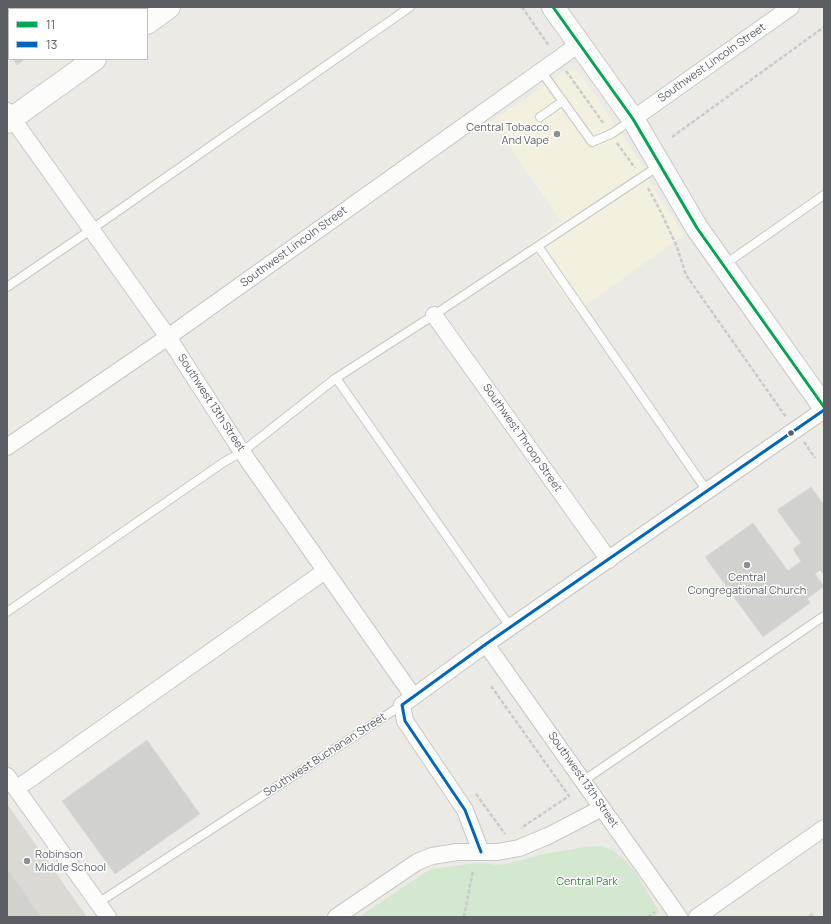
<!DOCTYPE html>
<html>
<head>
<meta charset="utf-8">
<style>
  body { margin:0 }
  #map { position:relative; width:831px; height:924px; overflow:hidden; background:#ebeae5; font-family:Manrope,sans-serif }
  canvas { display:block }
  .frame { position:absolute; inset:0; border:8px solid #5b5f63; pointer-events:none }
  .legend { position:absolute; left:8px; top:8px; width:140px; height:52px; box-sizing:border-box; background:#fff; border:1px solid #bdbfc1; margin:0; padding:5px 7px; list-style:none; font-size:12px; color:#5b5f63 }
  .legend li { display:flex; align-items:center; gap:8px; height:20px }
  .legend b { width:20px; border:1px solid #bdbfc1 }
</style>
</head>
<body>
<div id="map">
<canvas width="831" height="924"></canvas>
<div class="frame"></div>
<ul class="legend">
<li><b style="height:5px;background:#00a651"></b>11</li>
<li><b style="height:5px;background:#0065bd"></b>13</li>
</ul>
</div>
<script>
const ctx = document.querySelector('canvas').getContext('2d');
ctx.lineJoin = 'round';
function paint(path, color) { ctx.fillStyle = color; ctx.fill(path, 'evenodd'); }
const shape = rows => new Path2D(rows.map(r => 'M' + r).join(''));
function trace(path, color, width, dash) { ctx.strokeStyle = color; ctx.lineWidth = width; ctx.lineCap = dash ? 'butt' : 'round'; ctx.setLineDash(dash || []); ctx.stroke(path); }
function label(font, color, halo, rows, align = 'center') {
  ctx.font = font + ' Manrope,sans-serif'; ctx.lineWidth = 3; ctx.setLineDash([]); ctx.textBaseline = 'middle'; ctx.strokeStyle = halo; ctx.fillStyle = color; for (const [text, x, y, turn = 0] of rows) {
    ctx.save(); ctx.translate(x, y); ctx.rotate((+turn || 0) * Math.PI / 180); ctx.textAlign = isNaN(turn) ? turn : align; if (halo) ctx.strokeText(text, 0, 0); ctx.fillText(text, 0, 0); ctx.restore();
  }
}
paint(shape([
  [570,69,577,71,581,76,638,158,659,197,684,235,576,312,528,244,561,221,492,121]
]), '#f4f0df');
paint(shape([
  [7,804,87,917,7,917]
]), '#dbd9d4');
paint(shape([
  [601,846,612,850,626,861,637,875,660,913,654,917,359,917,421,875,432,869,468,864,484,863,497,865,507,864,539,855,584,847]
]), '#d4e7d1');
const building = shape([
  [30,7,53,7,54,9,28,9,30,7],
  [7,9,9,12,9,54,7,51,7,9],
  [13,59,25,59,17,65,13,59],
  [811,487,824,505,824,575,820,570,815,574,824,586,807,599,810,603,763,637,705,557,753,523,788,571,801,561,793,549,801,543,777,510,811,487],
  [147,740,200,814,115,874,62,801,147,740],
  [7,868,41,917,7,917,7,868],
  [812,913,814,917,806,917,812,913]
]);
paint(building, '#d1d1ce');
trace(building, '#dad9d4', 1);
const service = shape([
  [541,71,592,142,611,134,632,120],
  [540,117,563,101],
  [538,246,707,491],
  [724,265,824,195],
  [7,287,92,229,410,7],
  [336,378,511,628],
  [7,612,224,462,242,452,336,378,434,315,660,165],
  [583,781,824,616],
  [98,903,402,705]
]);
const minor = shape([
  [7,111,168,337,242,452,413,696],
  [633,119,791,7],
  [434,315,609,560],
  [7,447,168,337,579,44],
  [486,644,679,917],
  [7,776,108,917],
  [16,789,325,571],
  [481,852,465,810,405,721,402,705,486,644,824,410],
  [336,917,417,862,432,856,457,852,498,852,519,848,548,836,602,808],
  [697,917,824,828]
]);
const secondary = shape([
  [553,7,633,119,697,228,824,407],
  [147,23,169,7],
  [7,122,95,59]
]);
trace(service, '#c7c7c6', 10);
trace(minor, '#c7c7c6', 18);
trace(secondary, '#c8c8c7', 24);
trace(shape([
  [522,7,549,46],
  [566,71,604,124],
  [672,137,824,27],
  [617,143,635,168],
  [648,188,661,212,677,247,686,275,786,417],
  [804,442,815,458],
  [491,686,569,796,521,828],
  [476,794,505,834],
  [464,917,473,870],
  [648,917,655,912]
]), '#c8ccca', 2.5, [4, 2]);
trace(service, '#fcfcfb', 8);
trace(minor, '#fcfcfb', 16);
trace(secondary, '#fcfcfb', 22);
trace(shape([
  [553,7,633,119,697,228,824,407]
]), '#00a651', 3);
trace(shape([
  [481,852,465,810,405,721,402,705,486,644,824,410]
]), '#0065bd', 3);
for (const [x, y, r, color] of [
  [557,134,4,"#8d9090"],
  [791,433,3.5,"#5b5f63"],
  [747,565,4,"#8d9090"],
  [27,861,4,"#8d9090"]
]) { const dot = new Path2D(); dot.arc(x, y, r, 0, 2 * Math.PI); ctx.fillStyle = color; ctx.fill(dot); trace(dot, '#fff', 1.5); }
label('11px', '#5b5f63', '#fff', [
  ["Southwest Lincoln Street",712,63,-35],
  ["Southwest Lincoln Street",294,247,-36],
  ["Southwest 13th Street",211,403,57],
  ["Southwest Throop Street",522,438,55],
  ["Southwest Buchanan Street",325,755,-33],
  ["Southwest 13th Street",583,780,55]
]);
label('11px', '#5b5f63', '#fff', [
  ["Central Tobacco",549,128],
  ["And Vape",549,141],
  ["Central",747,578,"center"],
  ["Congregational Church",747,591,"center"],
  ["Robinson",35,855,"left"],
  ["Middle School",35,868,"left"]
], 'right');
label('11px', '#39853d', '#fff', [
  ["Central Park",587,882]
]);
</script>
</body>
</html>
